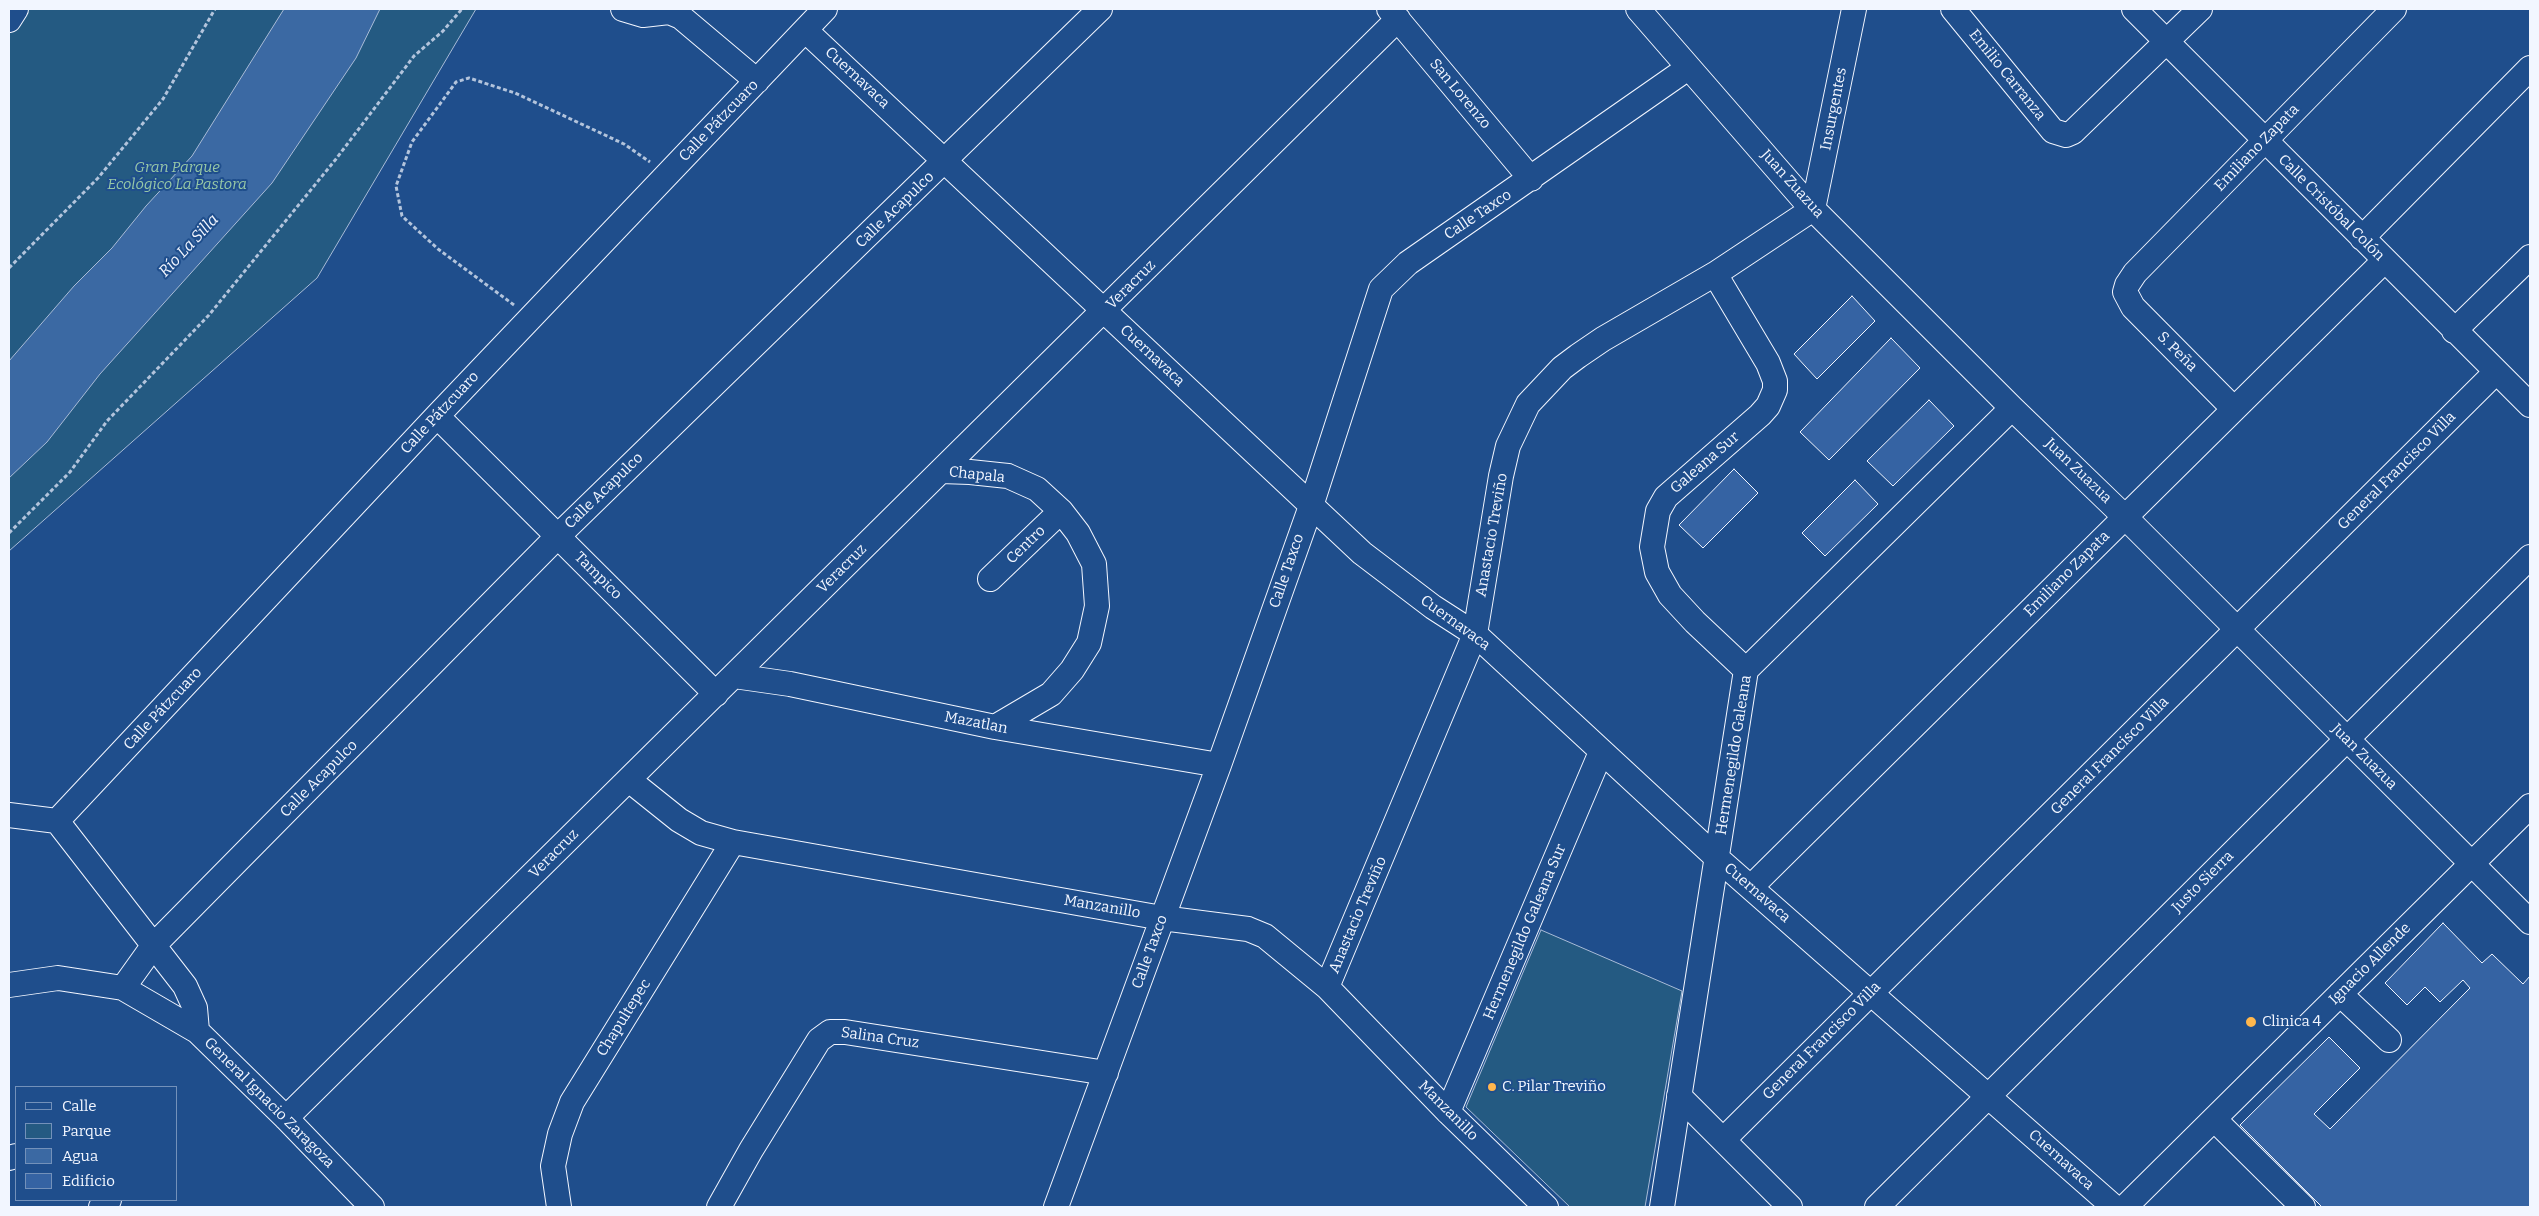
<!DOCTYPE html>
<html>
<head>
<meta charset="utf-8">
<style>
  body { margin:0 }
  #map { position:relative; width:2539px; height:1216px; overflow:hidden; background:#1f4e8c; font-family:Bitter,serif }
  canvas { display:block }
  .frame { position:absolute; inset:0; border:10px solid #f2f6ff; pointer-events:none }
  .legend { position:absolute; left:15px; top:1086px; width:162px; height:115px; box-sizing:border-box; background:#1f4e8c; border:1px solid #7391ba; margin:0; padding:6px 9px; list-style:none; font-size:15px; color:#f2f6ff }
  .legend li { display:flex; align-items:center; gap:10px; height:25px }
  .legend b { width:25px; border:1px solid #7391ba }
</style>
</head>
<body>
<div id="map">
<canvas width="2539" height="1216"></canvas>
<div class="frame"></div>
<ul class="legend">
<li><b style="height:6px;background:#1f4e8c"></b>Calle</li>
<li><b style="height:14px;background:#245a82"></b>Parque</li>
<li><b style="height:14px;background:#3b69a3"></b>Agua</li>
<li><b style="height:14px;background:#3563a3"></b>Edificio</li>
</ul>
</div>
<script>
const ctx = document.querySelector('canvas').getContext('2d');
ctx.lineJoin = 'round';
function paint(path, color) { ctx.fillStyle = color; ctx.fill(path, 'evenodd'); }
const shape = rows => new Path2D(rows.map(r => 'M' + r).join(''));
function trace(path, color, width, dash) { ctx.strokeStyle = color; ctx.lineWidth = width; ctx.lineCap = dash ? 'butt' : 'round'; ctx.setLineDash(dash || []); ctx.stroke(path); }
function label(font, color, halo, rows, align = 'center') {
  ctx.font = font + ' Bitter,serif'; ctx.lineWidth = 4; ctx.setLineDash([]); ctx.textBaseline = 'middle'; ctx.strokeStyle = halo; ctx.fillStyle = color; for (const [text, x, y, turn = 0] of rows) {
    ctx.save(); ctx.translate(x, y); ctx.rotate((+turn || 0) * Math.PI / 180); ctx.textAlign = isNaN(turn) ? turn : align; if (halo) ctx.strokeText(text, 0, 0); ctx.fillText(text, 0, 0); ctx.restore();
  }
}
const green = shape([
  [23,9,476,9,317,278,9,551,9,31,23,9],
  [1541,930,1682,991,1645,1207,1570,1207,1466,1107,1541,930]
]);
paint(green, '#245a82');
trace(green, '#a8bbd7', 1);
const water = shape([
  [284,9,380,9,356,58,272,183,100,374,47,442,9,478,9,361,74,286,112,248,146,206,192,156,284,9]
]);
paint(water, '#3b69a3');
trace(water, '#a8bbd7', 1);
const building = shape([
  [1852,296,1875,321,1817,379,1794,354,1852,296],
  [1891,338,1920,368,1829,460,1800,432,1891,338],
  [1929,400,1954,426,1893,486,1867,461,1929,400],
  [1734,469,1758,493,1703,548,1679,525,1734,469],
  [1855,480,1878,504,1825,556,1802,533,1855,480],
  [2443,923,2482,963,2492,954,2523,984,2530,976,2530,1207,2322,1207,2240,1125,2329,1037,2360,1068,2314,1114,2330,1129,2470,988,2463,980,2440,1002,2425,987,2407,1005,2385,983,2443,923]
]);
paint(building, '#3563a3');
trace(building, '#f2f6ff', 1);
const minor = shape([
  [623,9,643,15,669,12,681,17,757,81],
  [1389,9,1531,179],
  [1638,9,1805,201,2012,408,2125,517,2530,922],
  [1953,9,2053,131,2066,135,2073,132,2200,9],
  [2134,9,2530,405],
  [9,20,16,9],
  [805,30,1362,553,1433,607,1475,634,1717,858,2114,1207],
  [2362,238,2530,68],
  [1715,274,1768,363,1775,381,1775,390,1768,406,1760,415,1666,497,1658,511,1652,547,1657,572,1670,595,1695,622,1746,670],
  [2454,331,2530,257],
  [2234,409,2133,307,2125,292,2127,285,2135,273,2394,9],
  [437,416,716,694],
  [941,471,970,472,1008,476,1037,489,1061,511,1078,533,1094,564,1097,606,1089,643,1072,670,1051,694,995,727],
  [990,579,1061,511],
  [734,676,790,684,995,727,1219,765],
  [629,780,679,820,701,833,733,842,1162,918,1248,929,1265,936,1327,987,1448,1112,1546,1207],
  [9,815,57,821],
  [57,821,437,416,825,9],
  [57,821,185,986,195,1008,197,1031,286,1118,372,1207],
  [1751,887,2384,261],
  [9,985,58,978,123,988,197,1031],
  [1327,987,1475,634,1501,476,1508,446,1528,404,1562,368,1578,356,1603,339,1715,274,1813,209,1854,9],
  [123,988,153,946,558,536,1100,9],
  [2340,994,2389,1040],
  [1679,1096,1790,1207],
  [1448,1112,1601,752],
  [286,1118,1398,19],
  [2214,1119,2303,1207],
  [1723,1140,2496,372],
  [9,1158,16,1156],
  [101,1207,109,1200],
  [559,1207,553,1166,560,1134,572,1102,733,842],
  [719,1207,751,1150,819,1040,830,1032,845,1032,1106,1073],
  [1056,1207,1219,765,1311,506,1381,289,1408,263,1688,68],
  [1662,1207,1746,670,2012,408],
  [1877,1207,2530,557],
  [2125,1207,2530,806]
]);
trace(minor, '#f2f6ff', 26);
trace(shape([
  [9,268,98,178,163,99,215,9],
  [514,305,438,249,402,216,396,186,412,142,456,82,469,78,515,93,624,144,650,162],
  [9,533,70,472,107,421,209,315,336,159,414,56,443,31,462,9]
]), '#b3c4dc', 3, [4, 2.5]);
trace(minor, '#1f4e8c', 24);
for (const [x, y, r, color] of [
  [2251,1022,6,"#ffb74d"],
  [1492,1087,5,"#ffb74d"]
]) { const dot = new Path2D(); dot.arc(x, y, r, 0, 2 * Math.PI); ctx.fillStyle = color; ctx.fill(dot); trace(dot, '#1f4e8c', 2); }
label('15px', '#f2f6ff', '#1f4e8c', [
  ["Emilio Carranza",2007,75,51],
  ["Cuernavaca",857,78,43],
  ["San Lorenzo",1460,94,50],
  ["Insurgentes",1834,109,-79],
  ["Calle Pátzcuaro",719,121,-46],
  ["Emiliano Zapata",2257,148,-46],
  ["Juan Zuazua",1792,184,48],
  ["Calle Cristóbal Colón",2331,208,45],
  ["Calle Acapulco",895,210,-44],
  ["Calle Taxco",1478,215,-34],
  ["Veracruz",1131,285,-45],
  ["S. Peña",2177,352,45],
  ["Cuernavaca",1152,356,43],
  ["Calle Pátzcuaro",440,413,-47],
  ["Galeana Sur",1705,463,-41],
  ["Juan Zuazua",2078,471,44],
  ["General Francisco Villa",2397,471,-45],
  ["Chapala",977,475,6],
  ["Calle Acapulco",604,491,-44],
  ["Anastacio Treviño",1492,535,-80],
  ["Centro",1026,545,-44],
  ["Veracruz",842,569,-45],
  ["Calle Taxco",1287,571,-71],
  ["Emiliano Zapata",2067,574,-45],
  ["Tampico",598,576,45],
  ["Cuernavaca",1455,623,36],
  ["Calle Pátzcuaro",163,709,-47],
  ["Mazatlan",976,723,11],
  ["Hermenegildo Galeana",1734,755,-81],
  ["General Francisco Villa",2110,756,-45],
  ["Juan Zuazua",2364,757,45],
  ["Calle Acapulco",319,779,-45],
  ["Veracruz",554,854,-45],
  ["Justo Sierra",2203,882,-45],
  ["Cuernavaca",1757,893,41],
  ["Manzanillo",1102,907,10],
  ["Anastacio Treviño",1358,915,-67],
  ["Hermenegildo Galeana Sur",1525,932,-67],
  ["Calle Taxco",1150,952,-70],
  ["Ignacio Allende",2370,964,-45],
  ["Chapultepec",624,1018,-58],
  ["Salina Cruz",880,1038,8],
  ["General Francisco Villa",1822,1041,-45],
  ["General Ignacio Zaragoza",269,1103,45],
  ["Manzanillo",1448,1111,45],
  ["Cuernavaca",2061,1160,42]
]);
label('italic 15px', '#97c8a6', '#1f4e8c', [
  ["Gran Parque",177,168],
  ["Ecológico La Pastora",177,185]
]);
label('15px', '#f2f6ff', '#1f4e8c', [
  ["Clinica 4",2262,1022],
  ["C. Pilar Treviño",1502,1087]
], 'left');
label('italic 16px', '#f2f6ff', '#1f4e8c', [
  ["Río La Silla",189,246,-47]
]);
</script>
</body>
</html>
